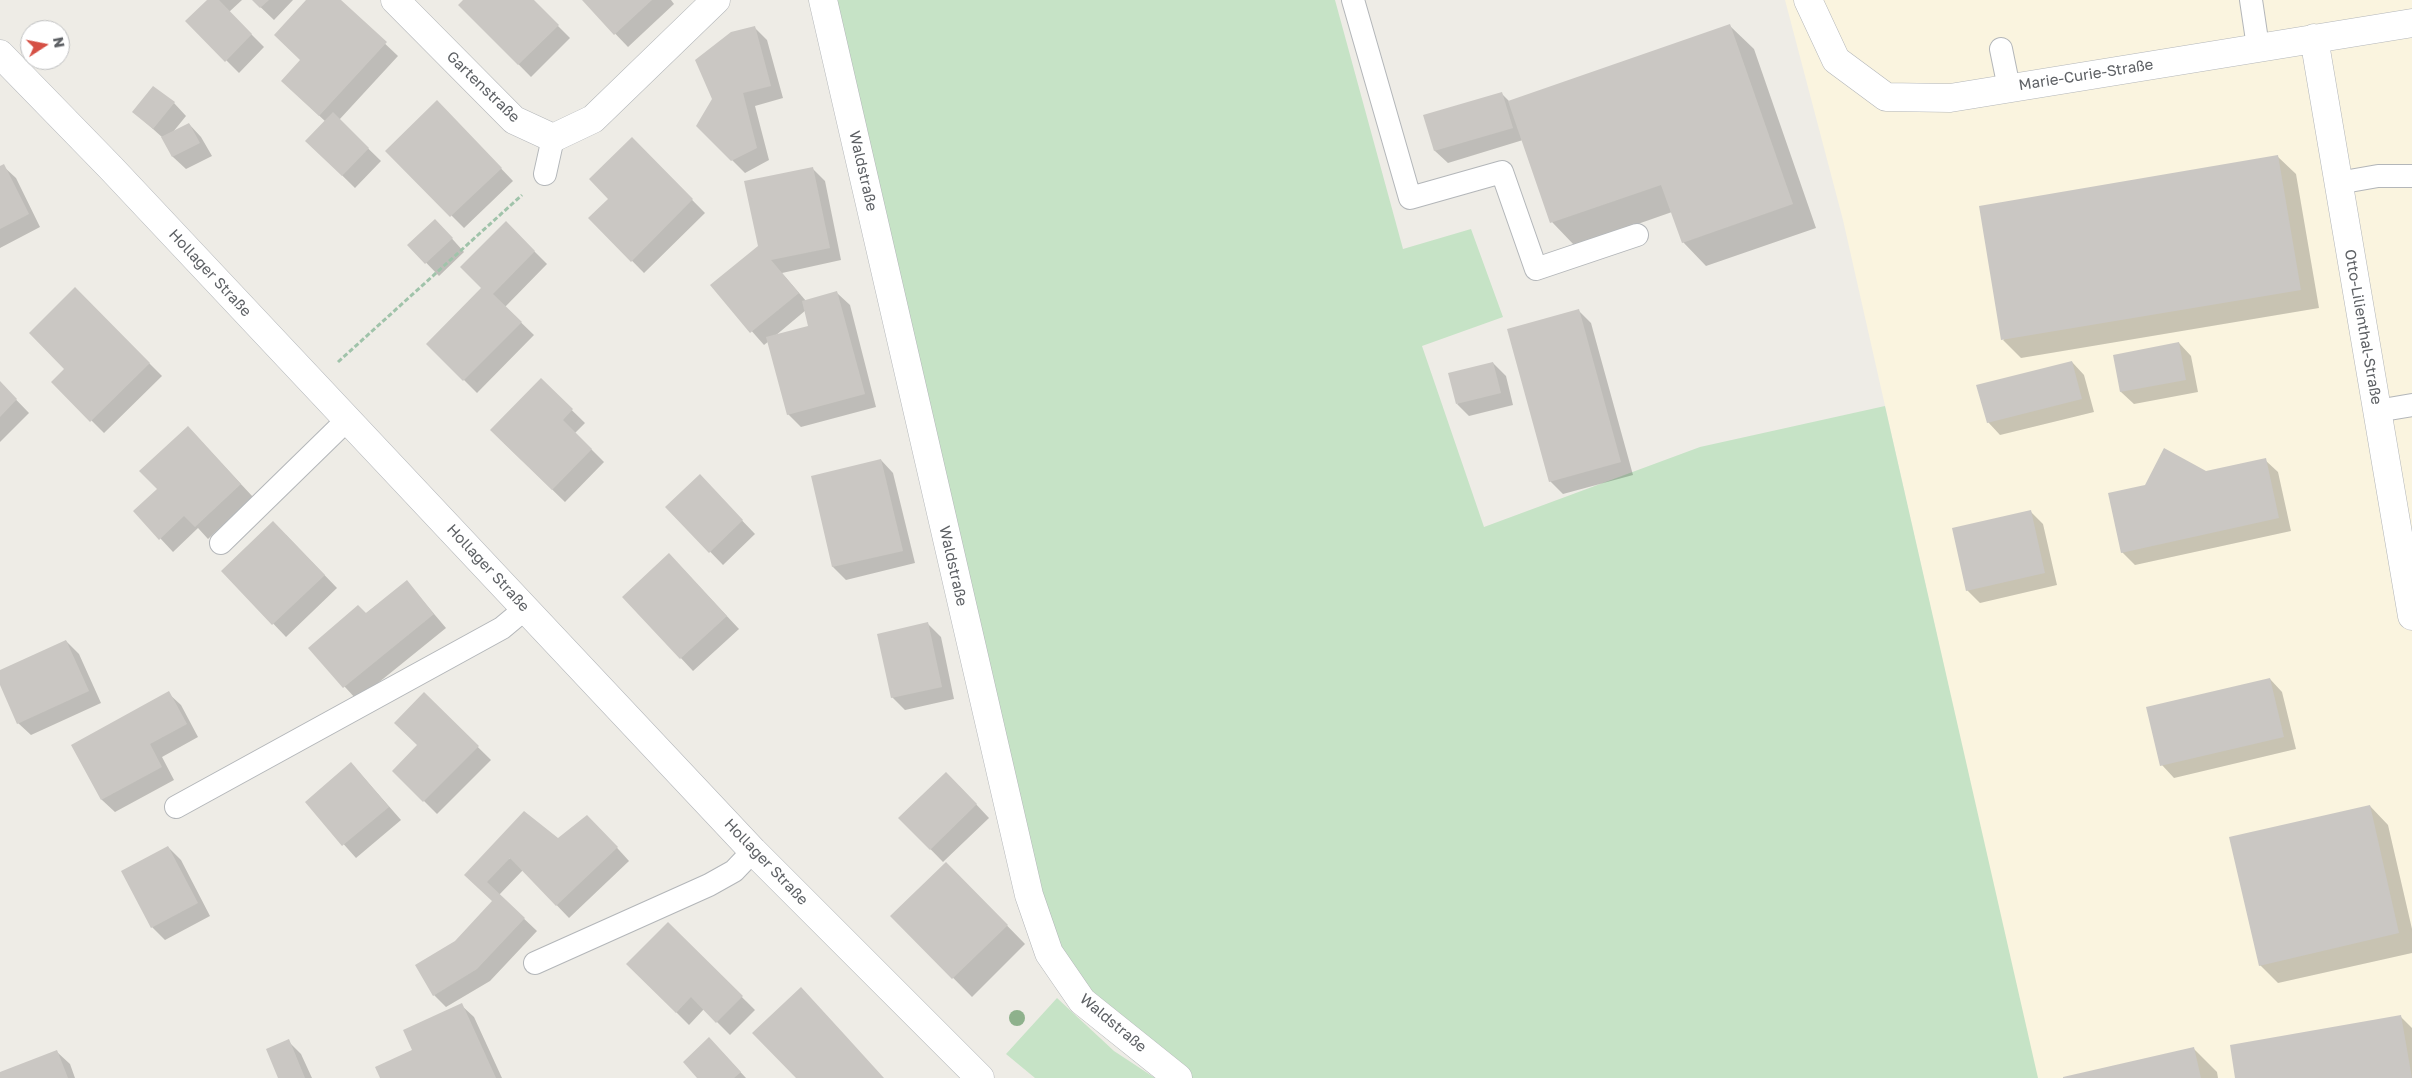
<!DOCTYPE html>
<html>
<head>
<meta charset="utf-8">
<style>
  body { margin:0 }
  #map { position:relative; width:2412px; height:1078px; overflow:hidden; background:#eeece6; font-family:"Golos Text",sans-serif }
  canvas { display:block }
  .north { position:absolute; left:20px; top:20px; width:50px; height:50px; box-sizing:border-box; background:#fff; border:1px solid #bfc0c1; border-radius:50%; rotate:79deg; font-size:14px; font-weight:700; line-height:20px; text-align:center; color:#5e6165 }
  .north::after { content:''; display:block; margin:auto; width:18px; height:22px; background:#d55045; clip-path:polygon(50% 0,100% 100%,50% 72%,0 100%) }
</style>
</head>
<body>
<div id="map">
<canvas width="2412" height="1078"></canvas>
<div class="north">N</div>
</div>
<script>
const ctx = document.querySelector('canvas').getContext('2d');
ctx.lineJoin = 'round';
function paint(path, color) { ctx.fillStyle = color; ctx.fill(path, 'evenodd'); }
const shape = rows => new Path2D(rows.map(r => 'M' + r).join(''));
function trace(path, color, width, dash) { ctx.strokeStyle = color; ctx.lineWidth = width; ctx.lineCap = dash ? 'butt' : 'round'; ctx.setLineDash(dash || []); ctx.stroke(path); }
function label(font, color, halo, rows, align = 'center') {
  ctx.font = font + ' "Golos Text",sans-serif'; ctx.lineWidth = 4.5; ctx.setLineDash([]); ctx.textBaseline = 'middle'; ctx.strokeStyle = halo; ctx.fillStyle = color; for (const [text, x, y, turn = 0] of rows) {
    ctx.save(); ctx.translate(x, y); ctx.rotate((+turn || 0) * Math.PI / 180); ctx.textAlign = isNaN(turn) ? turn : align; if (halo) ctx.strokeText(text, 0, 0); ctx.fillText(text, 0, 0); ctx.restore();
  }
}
paint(shape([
  [1785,0,2412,0,2412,1078,2037,1078,1843,220]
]), '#faf4df');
paint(shape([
  [823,0,1335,0,1403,249,1471,229,1503,317,1422,346,1484,527,1700,447,1885,406,2038,1078,1178,1078,1049,953],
  [1057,998,1114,1051,1155,1078,1035,1078,1006,1054]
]), '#c6e3c6');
paint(shape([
  [209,0,242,0,229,12,264,47,239,73,187,21],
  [253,0,293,0,274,20],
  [308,0,339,0,398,56,339,120,381,161,355,188,307,141,326,122,295,93,302,60],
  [465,0,532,0,570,38,531,77,460,5],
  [583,0,671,0,674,4,628,47],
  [1730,26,1754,49,1816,228,1706,266,1683,242,1672,212,1575,246,1552,222,1523,140,1448,163,1435,151,1425,116,1501,93,1510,102],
  [754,27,767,40,783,98,755,106,769,160,745,173,698,126],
  [174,103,186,116,173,132,189,124,201,137,212,156,186,169,173,157,163,138,134,112],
  [450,115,513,181,464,228,387,151],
  [632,139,705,213,644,273,590,218,610,199],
  [2277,156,2296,174,2319,308,2021,358,2003,340],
  [3,166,16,178,40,227,0,248,0,167],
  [812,168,825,181,841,260,782,273,806,301,837,293,850,305,876,407,801,427,788,414,769,341,764,345,712,286,759,246],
  [806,310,810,327,775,336],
  [506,223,547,264,505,307,534,335,477,393,428,344,483,288],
  [447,233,464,252,439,276,409,245],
  [75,289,162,376,104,433,53,382,66,369],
  [1578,310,1591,323,1633,475,1563,494,1550,481],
  [2179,343,2191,356,2198,392,2134,404,2121,392,2114,356],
  [2072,362,2084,375,2094,412,2000,435,1988,422],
  [1493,363,1506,376,1513,405,1469,416,1457,404],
  [541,380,585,423,575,433,604,462,565,502,504,443],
  [0,383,29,413,0,442],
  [200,440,253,497,208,539,198,528,173,552,135,511,158,489],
  [881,460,893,473,915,563,846,580,833,567,813,477],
  [2265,460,2278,472,2291,531,2135,565,2122,552],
  [712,489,755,534,723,565,667,507],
  [2030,511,2043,524,2057,585,1980,603,1967,590],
  [286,535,337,588,286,637,223,571],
  [682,568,739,629,693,671,624,597],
  [407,582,446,628,357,700,309,648,365,614],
  [928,624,941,637,954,699,905,710,892,697],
  [66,641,79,654,101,703,31,735,18,723,0,682,0,671],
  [2270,679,2282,692,2296,749,2174,778,2162,765],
  [168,693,181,705,198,737,162,757,174,780,115,812,102,800,73,745],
  [424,694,491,760,437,814,394,771,418,745],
  [351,763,401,820,356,858,306,802],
  [959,786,989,818,943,862,900,818],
  [2370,806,2388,825,2412,929,2412,953,2278,983,2260,965],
  [600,829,629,861,569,918,523,870,499,895,537,931,490,981,446,1007,434,995,456,942,494,901,466,875,558,840],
  [168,847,181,860,210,916,165,940,152,927],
  [946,863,1025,944,972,997,892,916],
  [668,924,755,1010,730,1035,704,1009,689,1025,628,964],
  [461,1005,474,1017,502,1078,382,1078],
  [2401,1017,2412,1028,2412,1078,2237,1078],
  [288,1041,301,1054,312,1078,280,1078],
  [2193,1048,2217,1072,2218,1078,2065,1078],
  [57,1052,70,1064,75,1078,0,1078,0,1073],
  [722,1052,746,1078,699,1078]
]), '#0003');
paint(shape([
  [207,0,219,0,252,34,225,62,185,21],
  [252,0,269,0,260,8],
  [306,0,341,0,387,42,319,116,281,81,300,60,274,35],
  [463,0,534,0,559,25,518,65,458,5],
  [582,0,652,0,614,35],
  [1730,24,1793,204,1682,243,1661,185,1550,223,1508,101],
  [755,26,771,86,743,93,757,148,731,161,696,126,712,99,695,60,731,32],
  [153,86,175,102,153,129,132,112],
  [1502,92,1513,128,1434,151,1423,115],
  [437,100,502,168,450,217,385,151],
  [333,112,369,148,342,176,305,141],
  [189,123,200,143,172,157,161,137],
  [632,137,693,199,631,262,588,218,608,199,589,179],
  [2278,155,2301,290,2001,340,1979,206],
  [4,164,29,214,0,229,0,166],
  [813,167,830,248,771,260,799,293,750,333,710,285,758,246,744,181],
  [435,219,453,238,425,264,407,245],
  [506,221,535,251,493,294,522,322,463,381,426,344,481,288,460,267],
  [75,287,150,363,90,422,51,382,64,369,29,333],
  [837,291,865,394,787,415,766,337,808,326,802,301],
  [1579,309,1621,462,1549,482,1507,329],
  [2179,342,2186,380,2120,392,2113,355],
  [2072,361,2082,399,1987,423,1976,385],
  [1493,362,1501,393,1456,404,1448,373],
  [541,378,573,409,563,420,592,449,552,490,490,430],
  [0,381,17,399,0,417],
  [188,426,241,484,195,527,184,516,159,540,133,511,157,489,139,471],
  [2164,448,2206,471,2266,458,2279,518,2121,553,2108,493,2145,485],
  [881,459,903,551,832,567,811,476],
  [700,474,743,520,709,553,665,507],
  [2031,510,2045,573,1966,591,1952,528],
  [273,521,325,575,272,625,221,571],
  [669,553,727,616,680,659,622,597],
  [407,580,434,614,343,688,308,648,358,605,366,613],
  [928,622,942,687,891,698,877,634],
  [66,640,89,691,17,724,0,685,0,670],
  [2270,678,2284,737,2160,766,2146,707],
  [169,691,187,724,150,744,162,767,101,800,71,745],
  [424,692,479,746,423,802,392,771,417,745,394,723],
  [351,762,389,807,342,846,305,802],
  [946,772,977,804,930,850,898,818],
  [2370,805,2399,933,2259,966,2229,837],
  [524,811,558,838,587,815,618,847,556,906,510,858,487,882,525,918,477,969,433,996,415,965,455,941,492,901,464,875],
  [168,846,198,903,151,928,121,871],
  [946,862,1008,925,952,979,890,916],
  [668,922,743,996,716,1023,691,997,676,1013,626,964],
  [801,987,844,1034,884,1078,796,1078,752,1033],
  [462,1003,496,1078,380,1078,375,1067,412,1050,403,1030],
  [2401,1015,2412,1078,2235,1078,2230,1045],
  [709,1037,741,1072,734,1078,697,1078,683,1062],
  [289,1039,305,1078,278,1078,266,1049],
  [2194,1047,2201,1078,2063,1078,2063,1077],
  [57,1050,68,1078,0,1078,0,1072]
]), '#cac7c3');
const lane = shape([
  [1353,0,1410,198,1502,172,1536,269,1637,235],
  [2251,0,2258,47],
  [2001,49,2009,88],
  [545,174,553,138],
  [2338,183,2378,176,2412,176],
  [2377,411,2412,405],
  [221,543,348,419],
  [176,807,502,628,526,608],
  [535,963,709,885,734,871,753,851]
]);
const street = shape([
  [395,0,514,120,553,138,593,119,716,0],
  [823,0,1029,895,1049,953,1082,1001,1178,1078],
  [1808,0,1836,60,1886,97,1950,98,2412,23],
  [2314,38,2412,616]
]);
const secondary = shape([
  [0,54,111,168,753,851,980,1078]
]);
trace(lane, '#b3b6b9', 24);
trace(street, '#b3b6b9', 29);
trace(secondary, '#b2b5b9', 29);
trace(shape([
  [338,362,522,195]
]), '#a0c3aa', 3, [5, 2.5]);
trace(lane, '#fff', 22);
trace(street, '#fff', 28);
trace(secondary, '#fff', 28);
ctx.fillStyle = '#8eb18c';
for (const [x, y] of [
  [1017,1018]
]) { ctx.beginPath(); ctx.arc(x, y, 8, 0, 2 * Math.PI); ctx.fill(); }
label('15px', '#5e6165', '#fff', [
  ["Marie-Curie-Straße",2086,75,-9],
  ["Gartenstraße",483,87,44],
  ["Waldstraße",863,171,77],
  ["Hollager Straße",210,273,47],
  ["Otto-Lilienthal-Straße",2363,327,80],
  ["Waldstraße",953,566,77],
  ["Hollager Straße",488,568,47],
  ["Hollager Straße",766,862,46],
  ["Waldstraße",1113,1023,40]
]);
</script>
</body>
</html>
